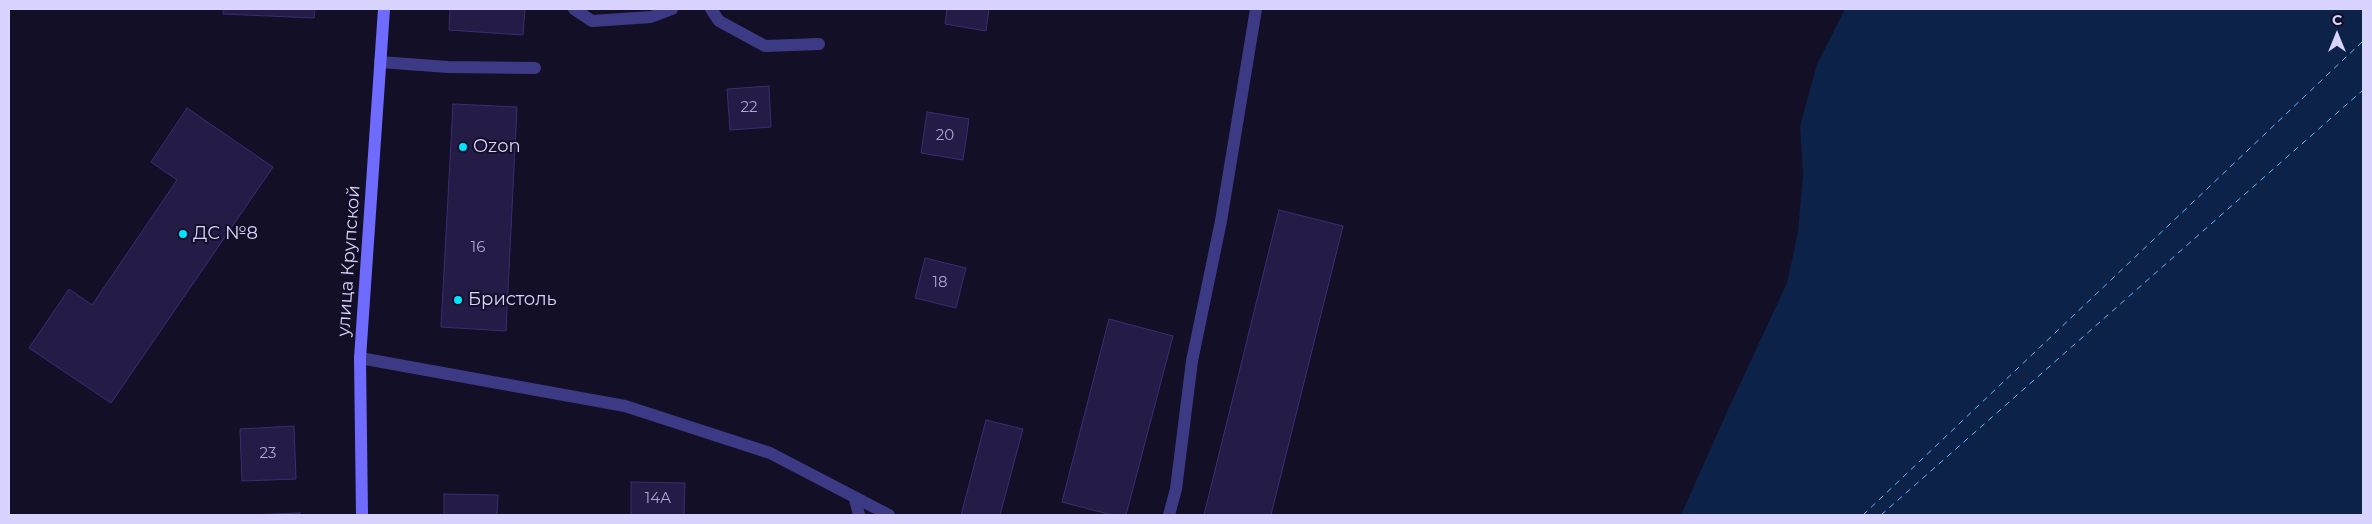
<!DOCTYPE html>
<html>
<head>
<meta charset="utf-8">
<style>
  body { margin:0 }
  #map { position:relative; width:2372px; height:524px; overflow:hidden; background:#130f26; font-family:Montserrat,sans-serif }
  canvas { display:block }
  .frame { position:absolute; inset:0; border:10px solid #d9d4ff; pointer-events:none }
  .north { position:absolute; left:2312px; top:10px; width:50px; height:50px; -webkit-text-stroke:4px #130f26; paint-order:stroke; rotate:0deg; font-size:14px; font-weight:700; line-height:20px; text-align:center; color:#d9d4ff }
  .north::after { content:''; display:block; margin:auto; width:18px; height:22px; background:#d9d4ff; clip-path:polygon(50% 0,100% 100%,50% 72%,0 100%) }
</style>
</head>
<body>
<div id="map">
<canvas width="2372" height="524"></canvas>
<div class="frame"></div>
<div class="north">С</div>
</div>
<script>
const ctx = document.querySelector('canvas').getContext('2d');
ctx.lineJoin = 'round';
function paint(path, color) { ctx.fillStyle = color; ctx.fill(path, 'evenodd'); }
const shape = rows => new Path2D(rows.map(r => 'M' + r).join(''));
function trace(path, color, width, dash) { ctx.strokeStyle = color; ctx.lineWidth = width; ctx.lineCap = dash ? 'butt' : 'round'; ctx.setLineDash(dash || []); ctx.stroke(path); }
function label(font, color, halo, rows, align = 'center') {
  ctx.font = font + ' Montserrat,sans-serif'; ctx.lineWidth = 4; ctx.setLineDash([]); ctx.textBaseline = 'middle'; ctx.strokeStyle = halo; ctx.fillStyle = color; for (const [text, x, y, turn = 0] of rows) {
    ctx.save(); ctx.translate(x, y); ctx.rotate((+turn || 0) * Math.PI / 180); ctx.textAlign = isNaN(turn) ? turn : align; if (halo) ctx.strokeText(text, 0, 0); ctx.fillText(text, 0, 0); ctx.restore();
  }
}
paint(shape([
  [1845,9,2363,9,2363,515,1681,515,1726,414,1787,283,1798,232,1803,174,1800,126,1817,64]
]), '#0c2248');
trace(shape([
  [1863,515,2363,41],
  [1881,515,2363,90]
]), '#62b6ff', 1, [6, 5]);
const building = shape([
  [223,9,315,9,314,18,223,14,223,9],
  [450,9,525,9,523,35,449,30,450,9],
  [947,9,989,9,986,31,945,24,947,9],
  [769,86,771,127,730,130,727,89,769,86],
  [453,104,517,107,506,331,441,327,453,104],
  [187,108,273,167,111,403,29,348,69,289,92,305,177,180,151,162,187,108],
  [927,112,969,119,963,160,921,153,927,112],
  [1279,210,1343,226,1271,515,1204,515,1279,210],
  [925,258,966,268,956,308,915,298,925,258],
  [1109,319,1173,336,1126,515,1112,515,1062,502,1109,319],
  [986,420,1023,429,1000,515,961,515,986,420],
  [294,426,296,479,242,481,240,429,294,426],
  [631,482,685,483,684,515,631,515,631,482],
  [444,494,498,495,497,515,444,515,444,494],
  [300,513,300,515,246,515,300,513]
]);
paint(building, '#241b47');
trace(building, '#3b2d73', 1);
trace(shape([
  [574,9,592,21,651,17,672,9],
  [711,9,719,21,765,46,819,44],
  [380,62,448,67,535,68],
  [360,358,625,406,770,453,889,515],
  [855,499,859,515],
  [1169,515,1176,489,1192,361,1221,221,1256,9]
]), '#3d3a85', 12);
trace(shape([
  [362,515,360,358,384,9]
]), '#6f6bff', 12);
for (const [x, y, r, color] of [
  [463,147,5,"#00e5ff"],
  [183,234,5,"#00e5ff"],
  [458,300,5,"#00e5ff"]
]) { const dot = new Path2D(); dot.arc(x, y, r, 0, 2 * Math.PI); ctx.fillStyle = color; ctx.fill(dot); trace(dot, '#130f26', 2); }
label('15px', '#aca6d1', null, [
  ["22",749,108],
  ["20",945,136],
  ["16",478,248],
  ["18",940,283],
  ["23",268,454],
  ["14А",658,499]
]);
label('18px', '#d9d4ff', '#130f26', [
  ["Ozon",473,147],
  ["ДС №8",193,234],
  ["Бристоль",468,300]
], 'left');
label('18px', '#d9d4ff', '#130f26', [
  ["улица Крупской",349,261,-86]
]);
</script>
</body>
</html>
